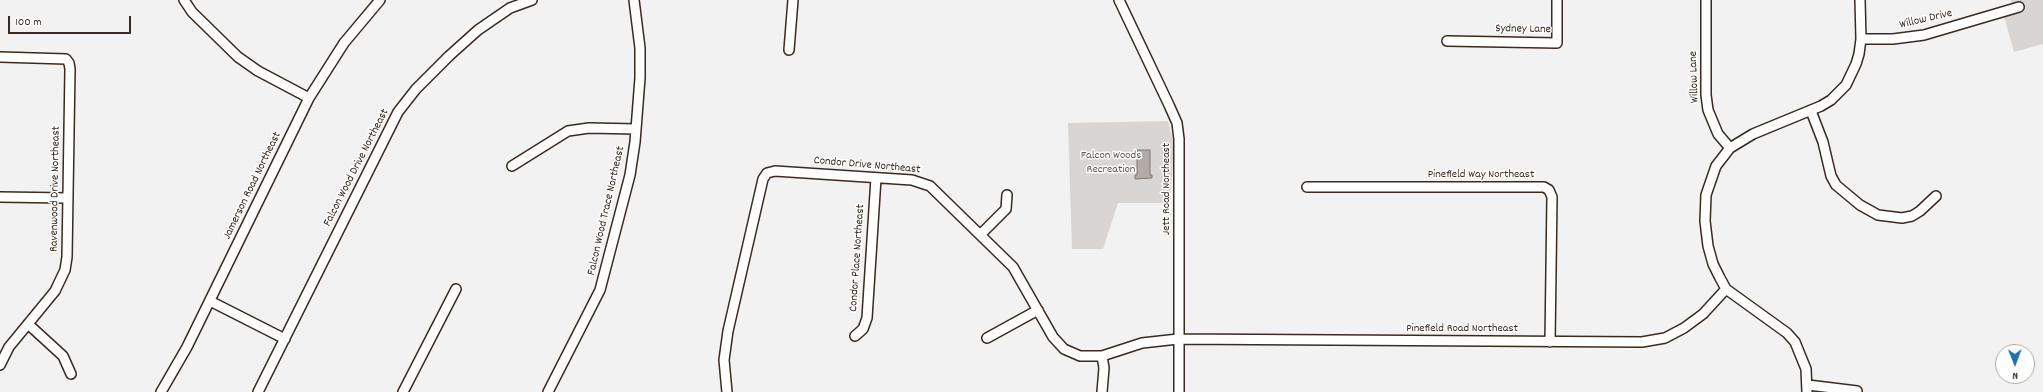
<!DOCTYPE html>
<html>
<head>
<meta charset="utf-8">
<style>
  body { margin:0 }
  #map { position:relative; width:2043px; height:392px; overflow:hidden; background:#f3f2f2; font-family:Dekko,sans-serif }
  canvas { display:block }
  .north { position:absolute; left:1995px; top:344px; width:40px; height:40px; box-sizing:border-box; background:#fff; border:1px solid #b1aaa5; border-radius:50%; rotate:179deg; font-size:11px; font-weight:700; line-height:16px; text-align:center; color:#3b2a1e }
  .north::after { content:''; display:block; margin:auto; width:14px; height:18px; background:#1f6fb2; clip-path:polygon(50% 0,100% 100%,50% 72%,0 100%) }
  .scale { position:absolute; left:8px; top:16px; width:123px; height:18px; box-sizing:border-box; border:2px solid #3b2a1e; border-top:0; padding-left:5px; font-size:12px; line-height:14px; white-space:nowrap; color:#3b2a1e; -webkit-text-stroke:3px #fff; paint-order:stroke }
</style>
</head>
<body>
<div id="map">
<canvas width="2043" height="392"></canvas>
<div class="north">N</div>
<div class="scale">100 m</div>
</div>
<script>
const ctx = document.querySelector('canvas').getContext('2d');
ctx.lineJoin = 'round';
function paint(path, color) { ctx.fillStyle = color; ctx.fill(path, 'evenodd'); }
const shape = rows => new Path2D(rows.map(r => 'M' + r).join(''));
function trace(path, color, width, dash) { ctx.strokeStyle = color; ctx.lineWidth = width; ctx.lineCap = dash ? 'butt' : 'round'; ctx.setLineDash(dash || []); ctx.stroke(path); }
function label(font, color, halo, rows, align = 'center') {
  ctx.font = font + ' Dekko,sans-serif'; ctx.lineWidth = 3; ctx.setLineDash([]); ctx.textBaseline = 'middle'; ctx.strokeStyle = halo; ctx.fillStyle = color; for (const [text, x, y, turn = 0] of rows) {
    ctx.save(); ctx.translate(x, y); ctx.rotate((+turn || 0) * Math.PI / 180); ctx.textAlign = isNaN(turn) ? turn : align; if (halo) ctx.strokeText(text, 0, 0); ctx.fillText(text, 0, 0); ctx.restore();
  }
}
paint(shape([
  [2011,0,2043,0,2043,44,2014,52,2004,16,2014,13],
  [1168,121,1174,144,1170,203,1118,203,1103,249,1072,249,1068,123]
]), '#d8d5d2');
const water = shape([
  [1137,150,1150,150,1150,175,1152,175,1152,178,1135,179,1135,175,1137,175,1137,150]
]);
paint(water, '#b2aba7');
trace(water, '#827770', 1);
const minor = shape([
  [184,0,192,12,238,57,258,71,309,98],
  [1119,0,1169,105,1177,123,1179,139,1179,392],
  [1706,0,1706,95,1708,110,1718,134,1730,148],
  [1861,39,1893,39,1924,35,2019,7],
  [1447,41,1557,43,1557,0],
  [789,50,793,0],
  [0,57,66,59,69,63,70,69,67,257,65,270,55,291,9,347,0,365],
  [1811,111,1823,142,1831,176,1836,185,1860,205,1878,215,1902,218,1912,216,1920,211,1936,196],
  [512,166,568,131,589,128,636,129],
  [1307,187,1544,187,1549,190,1552,197,1550,342],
  [0,197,68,198],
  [981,234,1006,209,1007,195],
  [210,301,285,339],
  [28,324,63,356,71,374],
  [855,336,863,329,867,318,876,178],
  [987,338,1038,310],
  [1808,385,1857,391],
  [161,392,187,347,309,98,344,43,380,0],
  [258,392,398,112,416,89,449,56,478,30,510,8,532,0],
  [403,392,456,289],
  [548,392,600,290,630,175,635,142,640,78,640,48,634,0],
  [727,392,724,360,728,331,763,179,767,173,775,171,912,180,930,186,1013,267,1053,337,1064,349,1080,356,1102,356,1142,343,1178,339,1642,342,1665,338,1684,328,1703,314,1726,289],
  [1102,392,1104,368,1102,356],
  [1807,392,1806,369,1795,342,1787,333,1726,289,1720,278,1713,264,1708,246,1705,221,1706,195,1716,166,1730,148,1753,134,1821,106,1831,100,1846,85,1856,64,1859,54,1861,39,1860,0]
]);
trace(minor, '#3b2a1e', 12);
trace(minor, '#fff', 9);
label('12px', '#3b2a1e', '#fff', [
  ["Willow Drive",1926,20,-13],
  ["Sydney Lane",1523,30,1],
  ["Willow Lane",1695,77,-92],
  ["Condor Drive Northeast",867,166,5],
  ["Falcon Wood Drive Northeast",357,168,-63],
  ["Pinefield Way Northeast",1481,175],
  ["Jamerson Road Northeast",253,186,-64],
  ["Ravenwood Drive Northeast",56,189,-89],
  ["Jett Road Northeast",1167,189,-90],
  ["Falcon Wood Trace Northeast",607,211,-77],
  ["Condor Place Northeast",858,258,-86],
  ["Pinefield Road Northeast",1462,329]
]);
label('12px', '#62554b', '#fff', [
  ["Falcon Woods",1111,156],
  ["Recreation",1111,170]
]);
</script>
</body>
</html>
